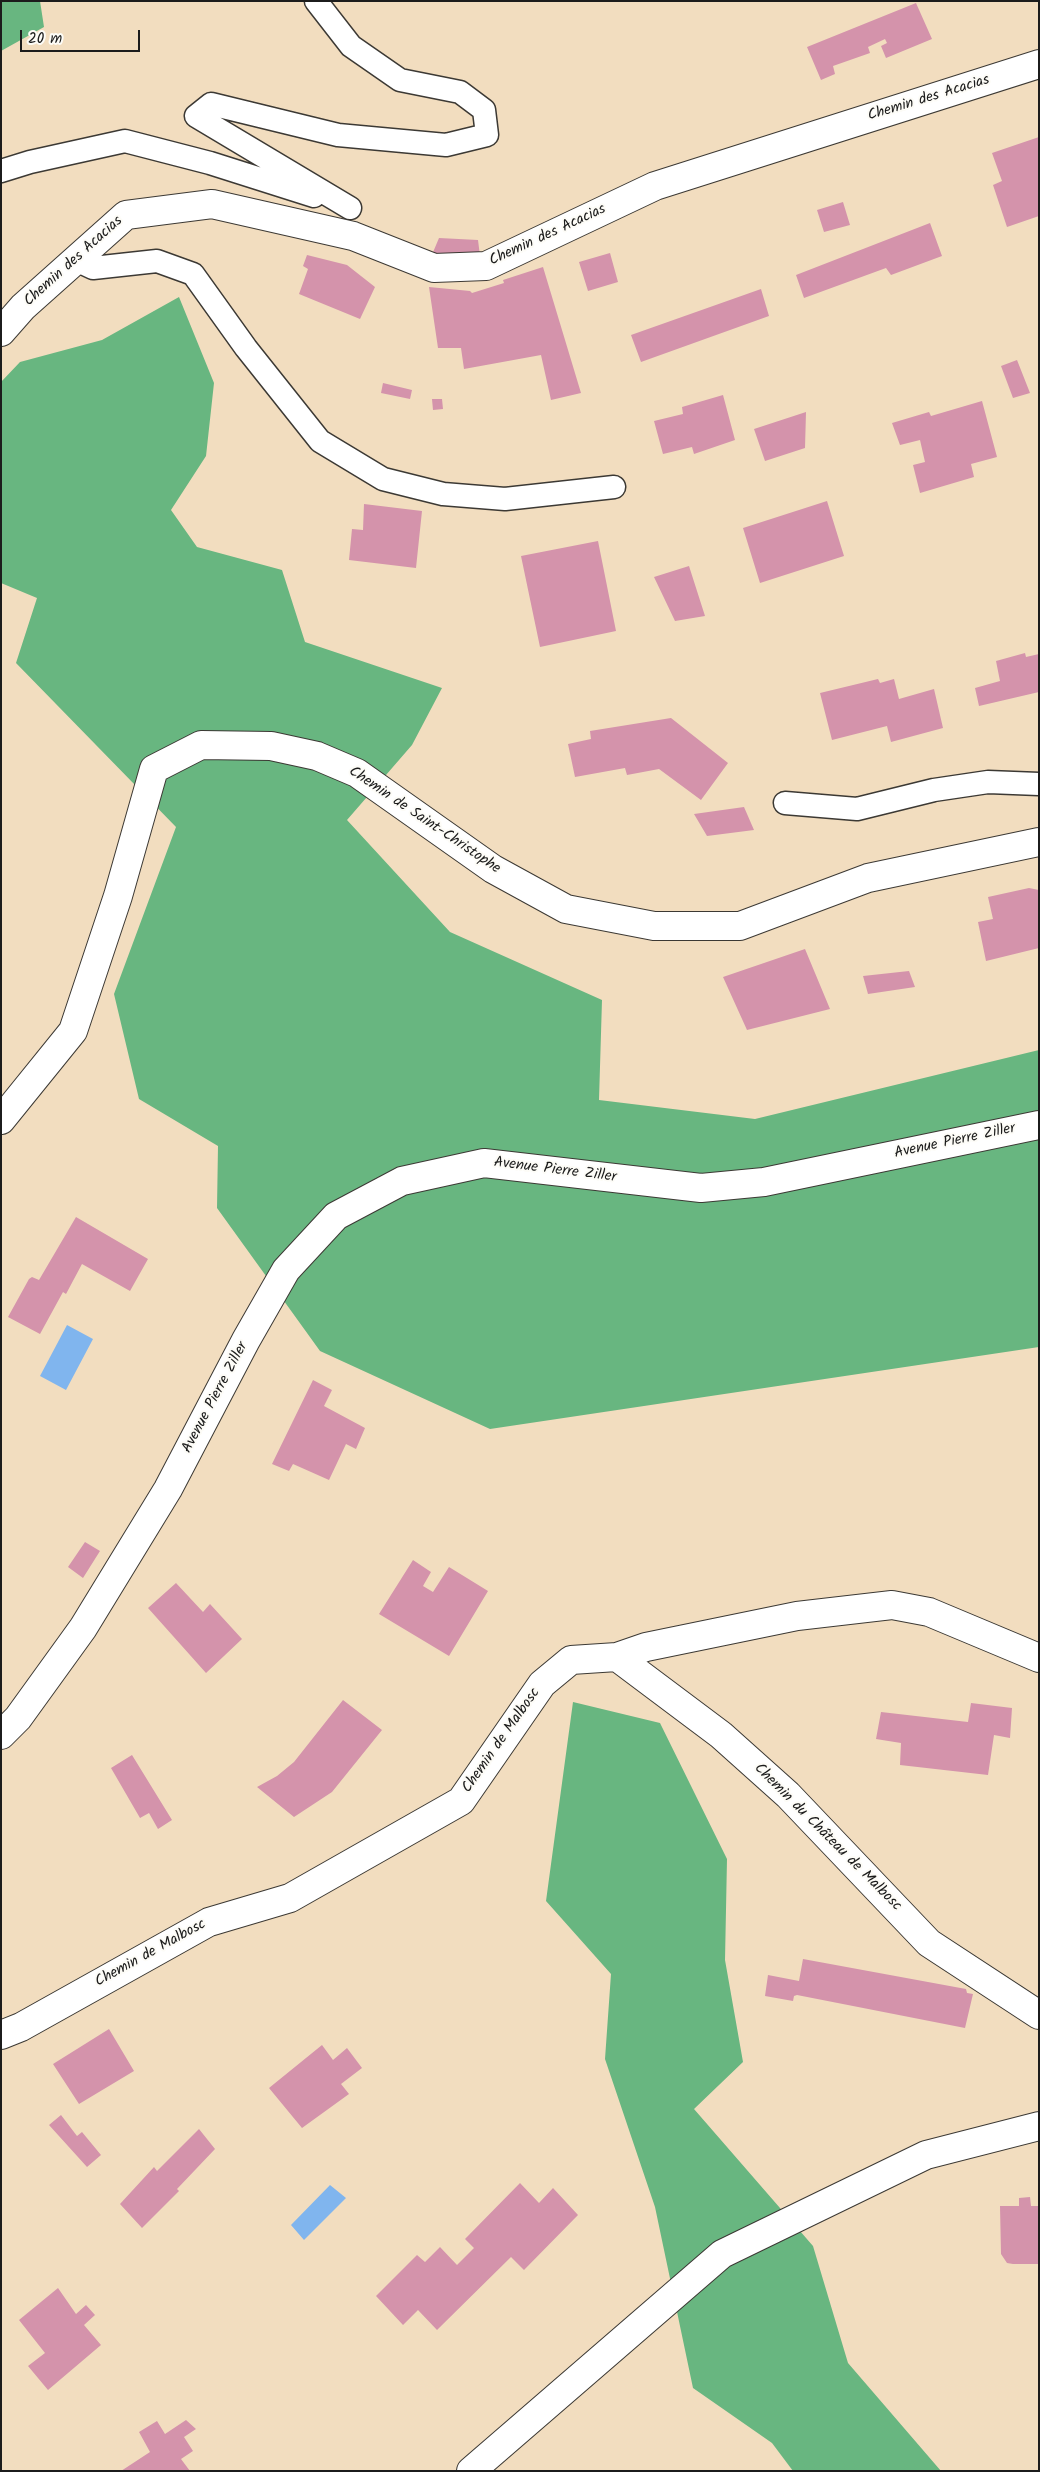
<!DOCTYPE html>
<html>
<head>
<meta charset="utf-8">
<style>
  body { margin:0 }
  #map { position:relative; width:1040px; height:2472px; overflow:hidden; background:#f2ddbf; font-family:Kalam,sans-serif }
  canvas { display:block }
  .frame { position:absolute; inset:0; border:2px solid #1c1c1c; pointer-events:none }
  .scale { position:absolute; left:20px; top:30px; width:120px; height:22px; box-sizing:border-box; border:2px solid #1c1c1c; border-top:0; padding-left:6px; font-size:15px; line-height:18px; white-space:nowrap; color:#1c1c1c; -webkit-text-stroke:4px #fdfcf7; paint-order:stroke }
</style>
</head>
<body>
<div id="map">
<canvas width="1040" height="2472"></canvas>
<div class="frame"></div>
<div class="scale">20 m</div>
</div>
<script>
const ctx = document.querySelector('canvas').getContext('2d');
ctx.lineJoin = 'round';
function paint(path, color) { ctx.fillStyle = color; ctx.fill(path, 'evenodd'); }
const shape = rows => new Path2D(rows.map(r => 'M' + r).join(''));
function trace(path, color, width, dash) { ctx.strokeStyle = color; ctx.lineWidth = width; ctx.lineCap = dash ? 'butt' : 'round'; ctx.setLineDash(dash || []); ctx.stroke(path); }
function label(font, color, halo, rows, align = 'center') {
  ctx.font = font + ' Kalam,sans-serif'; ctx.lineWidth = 4; ctx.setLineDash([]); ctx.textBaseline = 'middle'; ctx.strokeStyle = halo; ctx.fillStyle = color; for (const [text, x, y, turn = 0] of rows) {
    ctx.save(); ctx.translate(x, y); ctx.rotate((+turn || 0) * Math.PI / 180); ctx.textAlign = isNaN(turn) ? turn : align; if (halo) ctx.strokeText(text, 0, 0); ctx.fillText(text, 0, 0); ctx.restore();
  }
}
paint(shape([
  [1,1,40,1,44,27,1,51],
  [179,297,214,383,206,456,171,510,197,547,282,570,305,642,442,688,412,745,347,820,450,932,602,1000,599,1100,755,1119,1039,1050,1039,1347,490,1429,320,1351,217,1208,218,1146,139,1099,114,994,176,827,16,663,37,598,1,583,1,382,20,362,102,340],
  [573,1702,660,1723,727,1859,725,1960,743,2062,694,2109,813,2246,848,2363,941,2471,793,2471,772,2443,693,2388,655,2207,605,2059,611,1974,546,1901]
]), '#68b680');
paint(shape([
  [67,1325,93,1339,66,1390,40,1376],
  [330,2185,346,2198,304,2240,291,2225]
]), '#80b5ee');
paint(shape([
  [916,3,932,39,886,58,881,46,887,43,885,39,868,47,870,53,833,66,835,74,821,80,807,47],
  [1039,137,1039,216,1007,227,993,185,1002,181,992,153],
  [843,202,850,225,824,232,817,210],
  [930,223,942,256,891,275,886,268,804,298,796,275],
  [439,238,478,240,480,256,431,257],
  [610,253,618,282,588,291,579,262],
  [307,255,347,265,375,287,360,319,299,294,308,269,303,266],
  [543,267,581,393,551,400,541,355,464,369,461,348,438,348,429,287,470,291,472,293,504,283,503,280],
  [761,289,769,316,641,362,631,335],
  [1017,360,1030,393,1013,398,1001,366],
  [383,383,412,390,410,399,381,393],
  [723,395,735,440,694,454,692,447,663,454,654,421,683,414,682,407],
  [432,399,442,399,443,409,433,410],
  [982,401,997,457,971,464,974,477,920,493,913,465,925,462,920,440,900,445,892,423,929,412,931,416],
  [806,412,805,448,765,461,754,429],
  [827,501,844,556,760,583,743,528],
  [364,504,422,511,416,568,349,560,352,529,363,530],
  [598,541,616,631,540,647,521,556],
  [689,566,705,616,675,621,654,577],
  [1025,653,1026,657,1039,654,1039,692,979,706,975,688,1000,681,996,661],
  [878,679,880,683,894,679,899,699,934,689,943,728,891,742,887,726,832,740,820,693],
  [671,718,728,763,701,800,659,769,627,775,625,768,575,777,568,744,591,739,590,731],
  [744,807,754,830,707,836,694,814],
  [1029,888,1039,890,1039,948,986,961,978,922,993,919,988,897],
  [805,949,830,1009,747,1030,723,977],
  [909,971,915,987,868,994,863,976],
  [76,1217,148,1259,130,1291,82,1264,66,1294,63,1292,40,1334,8,1317,29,1279,32,1277,39,1280],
  [313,1380,332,1390,324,1406,365,1428,356,1449,346,1444,329,1480,293,1464,289,1471,272,1464],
  [85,1542,100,1551,83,1578,68,1567],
  [413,1560,431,1572,423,1586,433,1592,449,1567,488,1591,449,1656,379,1614],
  [176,1583,203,1612,210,1604,242,1639,206,1673,148,1608],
  [343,1700,382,1730,332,1792,294,1817,257,1787,277,1776,294,1762],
  [971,1703,1012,1708,1010,1738,994,1735,988,1775,900,1765,901,1743,876,1739,881,1712,968,1722],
  [132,1755,172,1820,158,1829,149,1813,140,1818,111,1768],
  [803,1959,966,1989,967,1993,973,1994,965,2028,797,1995,794,1996,793,2001,765,1996,768,1975,799,1981],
  [109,2029,134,2071,79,2104,53,2064],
  [322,2045,333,2060,347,2048,362,2068,341,2084,349,2094,302,2128,269,2088],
  [61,2115,77,2136,82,2132,101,2155,87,2167,49,2125],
  [199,2129,215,2149,177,2189,179,2191,142,2228,120,2204,154,2167,157,2171],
  [520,2183,539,2203,553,2188,578,2215,524,2270,511,2257,437,2330,418,2310,403,2325,376,2296,417,2255,425,2262,440,2247,457,2265,474,2248,465,2239],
  [1030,2197,1031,2206,1039,2206,1039,2264,1013,2264,1007,2263,1001,2254,1000,2206,1019,2206,1019,2198],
  [58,2288,76,2314,86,2305,95,2315,84,2325,101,2345,48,2390,28,2366,45,2353,19,2320],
  [186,2420,196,2429,184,2437,193,2451,181,2459,190,2471,121,2471,150,2452,139,2432,157,2421,165,2434]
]), '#d493ab');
const lane = shape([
  [316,1,351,46,400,80,460,92,484,110,487,135,446,145,338,135,211,104,196,116,350,208],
  [1,171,30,162,125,141,210,163,314,196],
  [76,260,93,268,157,261,193,274,246,348,320,441,383,479,443,494,505,499,614,487],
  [785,803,857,809,934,790,988,782,1039,784]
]);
const street = shape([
  [1,332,23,307,126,215,212,204,353,236,434,268,486,266,655,186,1039,64],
  [1,1120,73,1031,118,896,154,769,201,745,271,746,317,756,357,773,493,869,566,909,654,926,740,926,868,878,1039,842],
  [617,1657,721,1735,788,1795,929,1943,1039,2015],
  [1,2035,21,2027,209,1922,290,1898,461,1801,542,1684,571,1660,617,1657,646,1647,797,1616,892,1605,929,1612,1039,1658]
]);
const secondary = shape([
  [471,2471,722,2254,926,2155,1039,2126]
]);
const primary = shape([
  [1,1735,18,1718,83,1628,168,1489,246,1340,286,1270,336,1216,402,1181,484,1163,701,1188,764,1182,1039,1125]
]);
trace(lane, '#3c3934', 25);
trace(street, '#3c3934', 30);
trace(secondary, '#3c3934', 30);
trace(primary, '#3c3934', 30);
trace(lane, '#fff', 22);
trace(street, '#fff', 28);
trace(secondary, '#fff', 28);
trace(primary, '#fff', 28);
label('15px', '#1c1c1c', '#fdfcf7', [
  ["Chemin des Acacias",929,99,-17],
  ["Chemin des Acacias",548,236,-25],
  ["Chemin des Acacias",74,262,-42],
  ["Chemin de Saint-Christophe",424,821,34],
  ["Avenue Pierre Ziller",955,1142,-12],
  ["Avenue Pierre Ziller",555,1171,7],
  ["Avenue Pierre Ziller",216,1398,-62],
  ["Chemin de Malbosc",502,1741,-55],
  ["Chemin du Château de Malbosc",827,1838,45],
  ["Chemin de Malbosc",151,1954,-29]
]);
</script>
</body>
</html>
